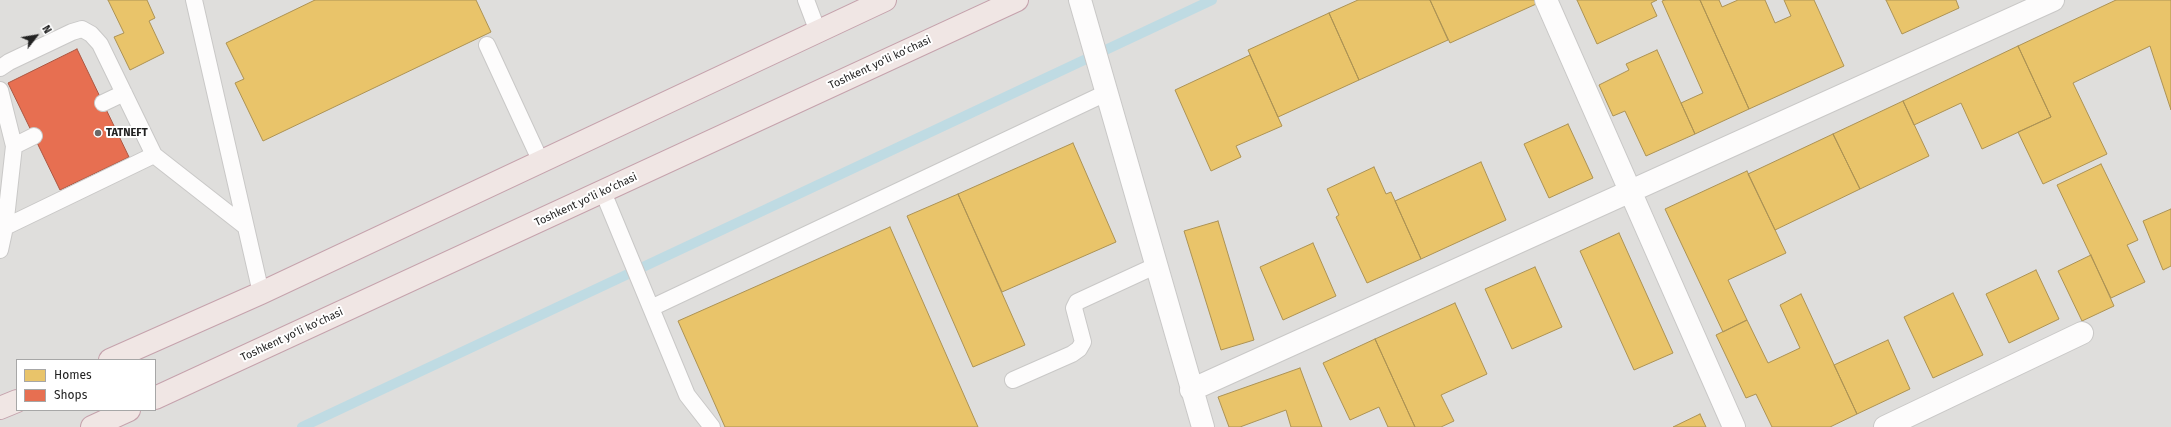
<!DOCTYPE html>
<html>
<head>
<meta charset="utf-8">
<style>
  body { margin:0 }
  #map { position:relative; width:2171px; height:427px; overflow:hidden; background:#f0eeeb; font-family:"Fira Sans",sans-serif }
  canvas { display:block }
  .legend { position:absolute; left:16px; top:359px; width:140px; height:52px; box-sizing:border-box; background:#fff; border:1px solid #a7a7a7; margin:0; padding:5px 7px; list-style:none; font-size:12px; color:#222 }
  .legend li { display:flex; align-items:center; gap:8px; height:20px }
  .legend b { width:20px; border:1px solid #a7a7a7 }
  .north { position:absolute; left:16px; top:16px; width:40px; height:40px; -webkit-text-stroke:3px #fff; paint-order:stroke; rotate:59deg; font-size:11px; font-weight:700; line-height:16px; text-align:center; color:#222 }
  .north::after { content:''; display:block; margin:auto; width:14px; height:18px; background:#222; clip-path:polygon(50% 0,100% 100%,50% 72%,0 100%) }
</style>
</head>
<body>
<div id="map">
<canvas width="2171" height="427"></canvas>
<ul class="legend">
<li><b style="height:11px;background:#e9c46a"></b>Homes</li>
<li><b style="height:11px;background:#e76f51"></b>Shops</li>
</ul>
<div class="north">N</div>
</div>
<script>
const ctx = document.querySelector('canvas').getContext('2d');
ctx.lineJoin = 'round';
function paint(path, color) { ctx.fillStyle = color; ctx.fill(path, 'evenodd'); }
const shape = rows => new Path2D(rows.map(r => 'M' + r).join(''));
function trace(path, color, width, dash) { ctx.strokeStyle = color; ctx.lineWidth = width; ctx.lineCap = dash ? 'butt' : 'round'; ctx.setLineDash(dash || []); ctx.stroke(path); }
function label(font, color, halo, rows, align = 'center') {
  ctx.font = font + ' "Fira Sans",sans-serif'; ctx.lineWidth = 4; ctx.setLineDash([]); ctx.textBaseline = 'middle'; ctx.strokeStyle = halo; ctx.fillStyle = color; for (const [text, x, y, turn = 0] of rows) {
    ctx.save(); ctx.translate(x, y); ctx.rotate((+turn || 0) * Math.PI / 180); ctx.textAlign = isNaN(turn) ? turn : align; if (halo) ctx.strokeText(text, 0, 0); ctx.fillText(text, 0, 0); ctx.restore();
  }
}
paint(shape([
  [0,0,2171,0,2171,427,0,427],
  [17,360,155,360,155,410,17,410]
]), '#dfdedc');
const homes = shape([
  [108,0,147,0,155,18,149,21,164,53,130,70,114,37,124,33,108,0],
  [315,0,476,0,491,32,263,141,235,83,244,79,226,43,315,0],
  [1358,0,1430,0,1448,40,1359,80,1329,13,1358,0],
  [1430,0,1545,0,1450,43,1430,0],
  [1577,0,1657,0,1651,3,1657,16,1597,44,1577,0],
  [1665,0,1700,0,1749,109,1695,134,1681,103,1703,93,1662,1,1665,0],
  [1700,0,1719,0,1722,7,1738,0,1765,0,1775,23,1791,16,1784,0,1814,0,1844,66,1749,109,1700,0],
  [1886,0,1956,0,1959,8,1902,34,1886,0],
  [2116,0,2171,0,2171,110,2150,46,2073,83,2107,154,2043,184,2018,132,2051,117,2018,46,2116,0],
  [1329,13,1359,80,1278,117,1248,50,1329,13],
  [2018,46,2051,117,1982,149,1961,103,1914,125,1903,101,2018,46],
  [1657,50,1695,134,1646,156,1625,111,1613,116,1599,85,1629,70,1626,64,1657,50],
  [1250,55,1282,126,1236,146,1241,157,1211,171,1175,90,1250,55],
  [1903,101,1929,156,1860,189,1833,134,1903,101],
  [1568,124,1593,178,1549,198,1524,144,1568,124],
  [1833,134,1860,189,1775,230,1748,174,1833,134],
  [1073,143,1116,242,1002,292,958,194,1073,143],
  [1481,162,1506,220,1421,259,1395,201,1481,162],
  [2101,164,2138,240,2127,245,2145,282,2111,298,2057,185,2101,164],
  [1374,167,1386,194,1391,192,1421,259,1367,283,1336,217,1339,215,1327,189,1374,167],
  [1747,171,1786,253,1728,280,1747,320,1723,332,1665,209,1747,171],
  [958,194,1025,345,973,367,907,216,958,194],
  [2171,209,2171,266,2163,270,2143,221,2171,209],
  [1218,221,1254,340,1221,350,1184,231,1218,221],
  [890,227,978,427,725,427,678,321,890,227],
  [1619,233,1673,353,1634,370,1580,251,1619,233],
  [1313,243,1336,296,1283,320,1260,267,1313,243],
  [2091,255,2114,306,2082,321,2058,271,2091,255],
  [1535,267,1562,327,1512,349,1485,289,1535,267],
  [2036,270,2059,319,2009,343,1986,294,2036,270],
  [1953,293,1983,355,1933,378,1904,317,1953,293],
  [1801,294,1857,414,1830,427,1772,427,1756,394,1746,398,1716,335,1747,320,1768,363,1800,348,1780,305,1801,294],
  [1455,303,1487,374,1441,395,1454,421,1441,427,1415,427,1375,339,1455,303],
  [1375,339,1415,427,1388,427,1379,407,1350,420,1323,363,1375,339],
  [1888,340,1910,389,1857,414,1834,365,1888,340],
  [1300,368,1322,427,1291,427,1286,410,1240,427,1229,427,1218,397,1300,368],
  [1700,414,1706,427,1673,427,1700,414]
]);
paint(homes, '#e9c46a');
trace(homes, '#ad9354', 1);
const shops = shape([
  [77,49,129,157,60,190,8,83,77,49]
]);
paint(shops, '#e76f51');
trace(shops, '#ac5843', 1);
trace(shape([
  [302,427,1212,0]
]), '#bfdbe3', 10);
const service = shape([
  [194,0,261,293],
  [806,0,818,32],
  [487,45,541,162],
  [0,68,9,62,72,32,82,29,91,34,100,44,154,155,246,227],
  [0,90,14,146,5,227,0,250],
  [103,103,124,93],
  [14,146,34,136],
  [603,192,687,395,712,427],
  [5,227,154,155],
  [651,308,1106,93],
  [1013,380,1072,354,1079,349,1083,342,1074,308,1077,302,1155,266]
]);
const minor = shape([
  [1080,0,1203,427],
  [1546,0,1734,427],
  [1191,390,2053,0],
  [1885,427,2082,333]
]);
const trunk = shape([
  [110,360,261,293,885,0],
  [155,398,1017,0],
  [0,408,17,401],
  [92,427,129,410]
]);
trace(service, '#c9c8c7', 18);
trace(minor, '#c9c8c7', 24);
trace(trunk, '#c5a2ac', 24);
trace(service, '#fdfcfc', 16);
trace(minor, '#fdfcfc', 22);
trace(trunk, '#f0e6e4', 22);
for (const [x, y, r, color] of [
  [98,133,4,"#6a6968"]
]) { const dot = new Path2D(); dot.arc(x, y, r, 0, 2 * Math.PI); ctx.fillStyle = color; ctx.fill(dot); trace(dot, '#fff', 1.5); }
label('11px', '#222', '#fff', [
  ["Toshkent yo‘li ko‘chasi",880,63,-25],
  ["Toshkent yo‘li ko‘chasi",586,200,-25],
  ["Toshkent yo‘li ko‘chasi",292,335,-25]
]);
label('bold 11px', '#222', '#fff', [
  ["TATNEFT",106,133]
], 'left');
</script>
</body>
</html>
